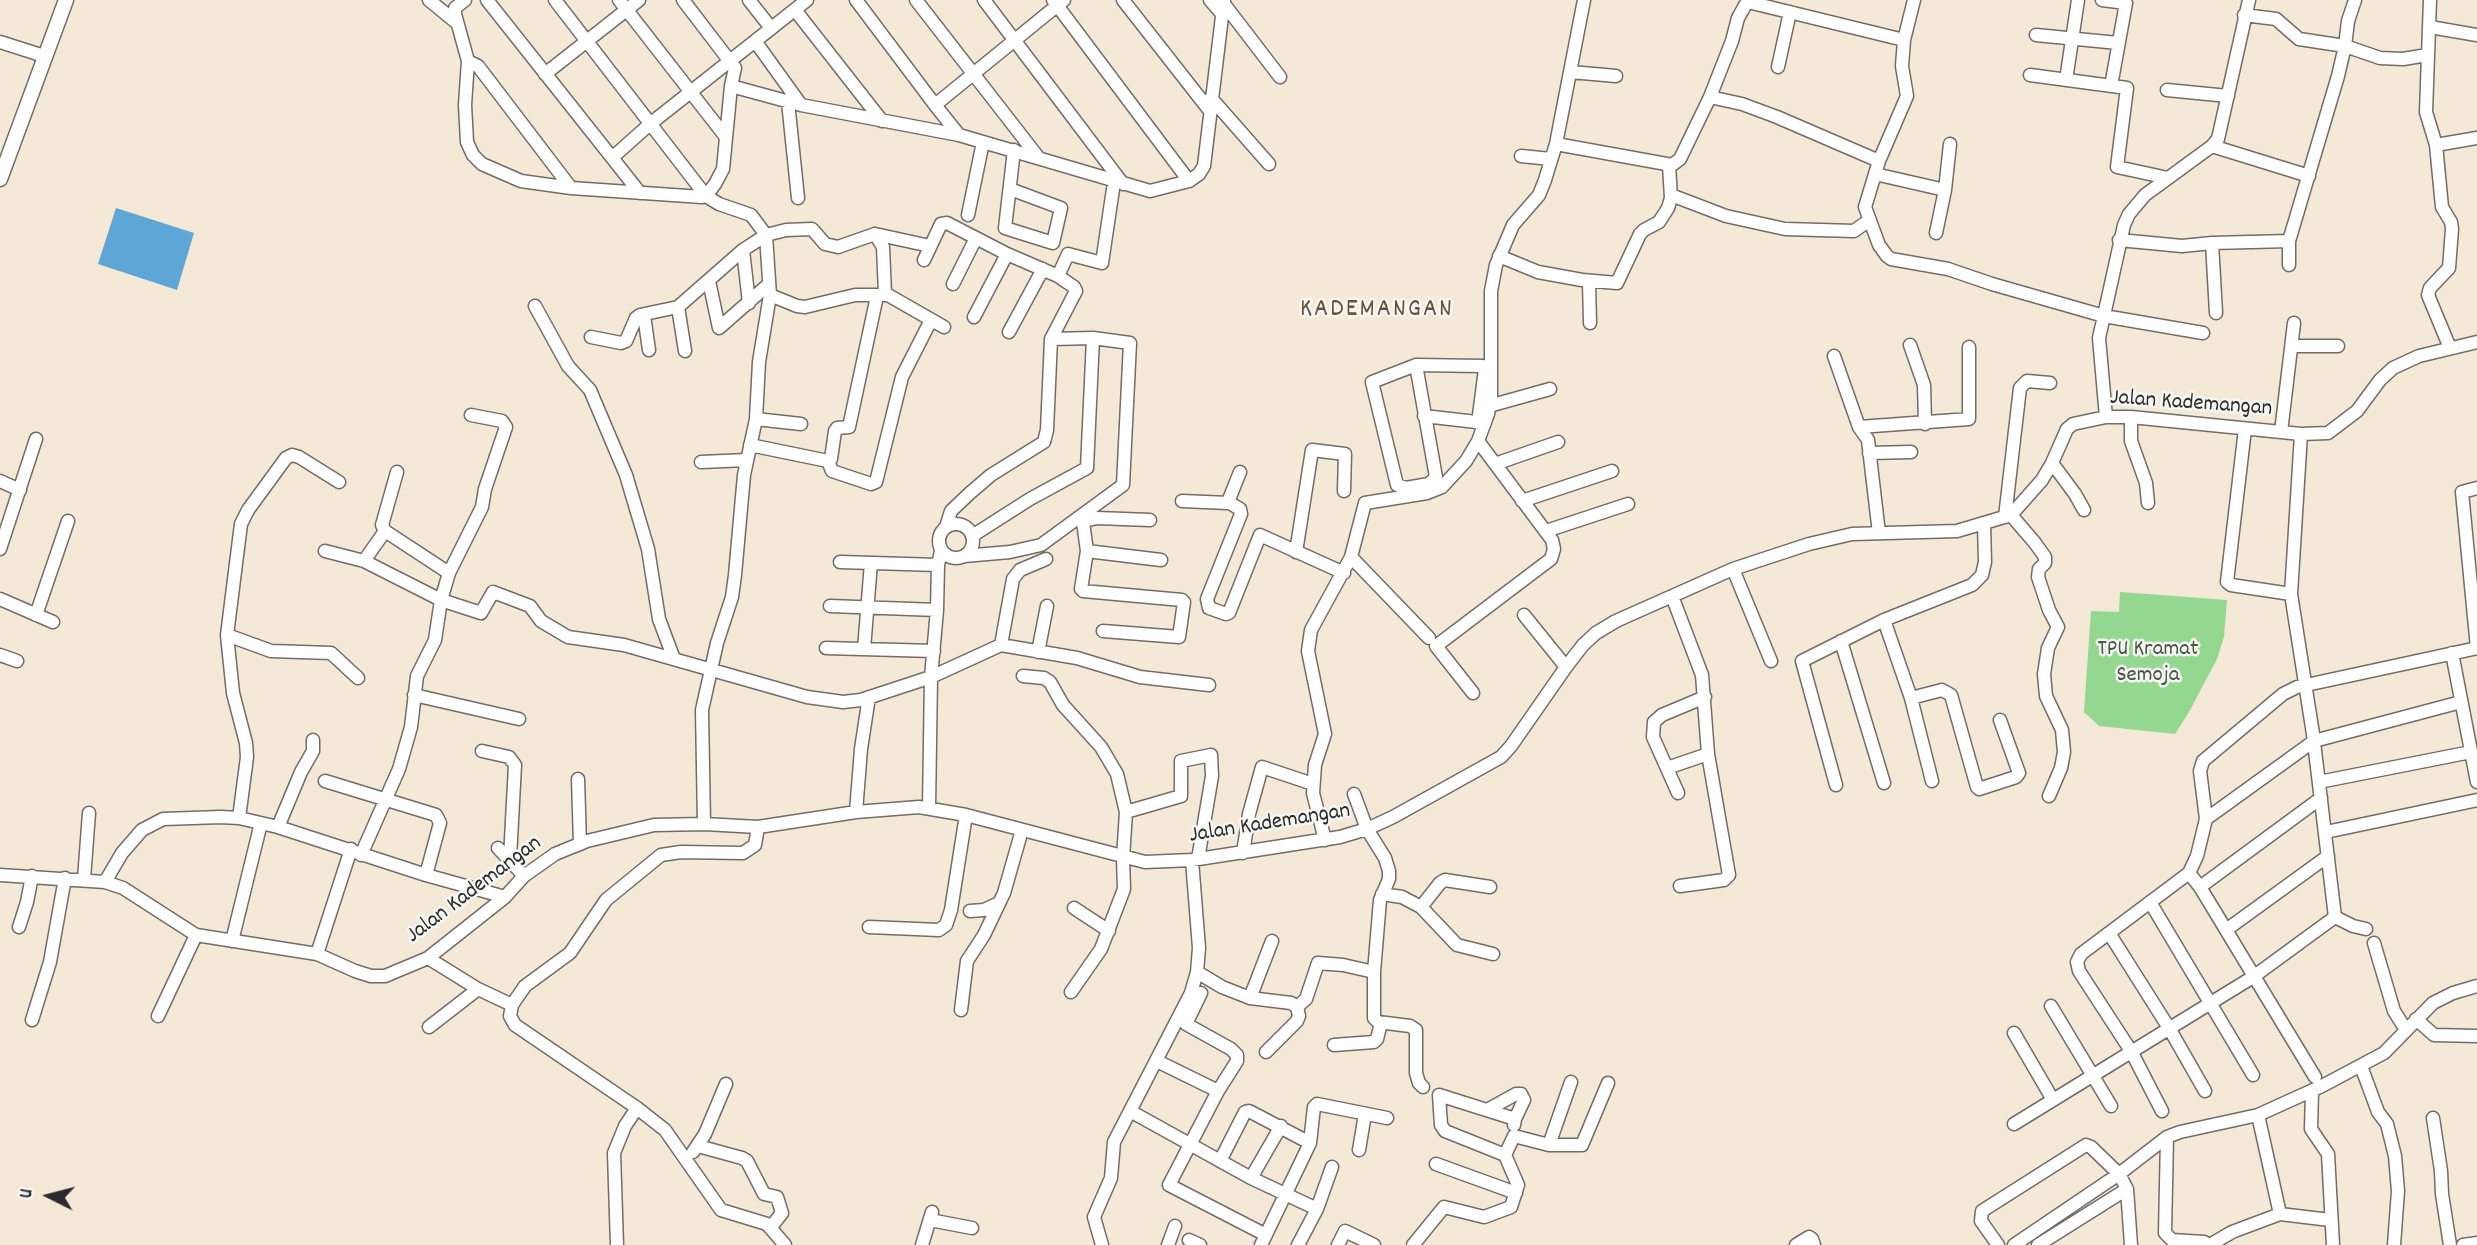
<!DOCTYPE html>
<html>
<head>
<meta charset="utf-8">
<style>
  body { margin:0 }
  #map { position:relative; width:2477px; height:1245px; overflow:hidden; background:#f4e8d7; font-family:Dekko,sans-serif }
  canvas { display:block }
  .north { position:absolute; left:14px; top:1161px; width:70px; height:70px; -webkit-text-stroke:5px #f6f6f2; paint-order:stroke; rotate:276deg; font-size:19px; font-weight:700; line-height:28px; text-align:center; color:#2b2b2b }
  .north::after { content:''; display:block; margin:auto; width:24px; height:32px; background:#2b2b2b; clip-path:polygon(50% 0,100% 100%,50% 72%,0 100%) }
</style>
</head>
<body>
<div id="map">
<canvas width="2477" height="1245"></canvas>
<div class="north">U</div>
</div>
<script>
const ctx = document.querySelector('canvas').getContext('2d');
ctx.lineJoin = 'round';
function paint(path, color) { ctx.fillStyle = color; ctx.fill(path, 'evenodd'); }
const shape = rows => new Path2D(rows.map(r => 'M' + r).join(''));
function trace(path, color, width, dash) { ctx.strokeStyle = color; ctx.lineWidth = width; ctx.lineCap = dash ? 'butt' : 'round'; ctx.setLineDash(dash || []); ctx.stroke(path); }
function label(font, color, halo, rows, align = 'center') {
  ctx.font = font + ' Dekko,sans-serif'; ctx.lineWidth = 5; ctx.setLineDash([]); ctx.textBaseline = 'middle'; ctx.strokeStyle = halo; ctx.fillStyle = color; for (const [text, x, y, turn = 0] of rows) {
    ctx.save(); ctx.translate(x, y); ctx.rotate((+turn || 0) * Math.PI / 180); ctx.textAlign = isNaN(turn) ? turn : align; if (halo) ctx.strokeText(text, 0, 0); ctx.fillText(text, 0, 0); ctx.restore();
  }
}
paint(shape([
  [2120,592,2227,600,2224,637,2217,659,2189,712,2175,734,2099,726,2084,712,2091,611,2119,612]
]), '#93d790');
paint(shape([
  [116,208,194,233,177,290,98,264]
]), '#5ea6d5');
const minor = shape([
  [429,0,457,23],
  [465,0,455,8,455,14,468,61,465,105,467,142,473,155,482,164,521,181,571,188,702,197,706,196,715,184,723,169,731,86,735,68,683,0],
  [487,0,640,193],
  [555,0,706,196,719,204,751,215,766,235,770,295,759,362,756,419,744,475,735,575,732,597,717,643,702,710,704,824],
  [619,0,725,136],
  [749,0,771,28],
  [856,0,935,105],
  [916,0,1038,157],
  [984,0,1123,184],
  [1053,0,1189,181],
  [1064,0,935,105,959,135,1150,191,1189,181,1199,174,1204,166,1224,0],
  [1123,0,1210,111],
  [1210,0,1223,15],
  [1914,0,1904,40,1902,66,1907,96,1879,161,1865,207,1879,245,1887,256,1891,259,1948,269,1992,284,2104,316,2203,333],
  [2102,0,2126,3,2111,86],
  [2430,0,2426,112,2436,145,2442,207,2451,222,2452,229,2449,268,2430,288,2428,295,2450,348],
  [1748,2,1904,40],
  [1224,4,1280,77],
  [795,10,882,121],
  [2244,15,2276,19,2299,39,2345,46,2380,58,2403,59,2427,55],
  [2430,27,2477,35],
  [2036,35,2118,43],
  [755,41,801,105],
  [0,42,44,56],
  [468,61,478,66,571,188],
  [1778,67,1790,12],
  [1571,72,1616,76],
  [545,74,639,0],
  [2030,75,2127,88,2117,167,2168,178],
  [2066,80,2078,0],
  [731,86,801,105,959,135],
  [2167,90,2228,96],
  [1710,97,1732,41,1738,18,1748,0],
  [1211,98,1269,164],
  [788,102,798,198],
  [1556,144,1672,165,1680,159,1710,97,1742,104,1777,117,1879,161],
  [2436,145,2477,138],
  [2212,146,2309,176],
  [1521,156,1551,159],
  [613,157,650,124,807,0],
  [1875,174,1945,190,1950,144],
  [1010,189,1061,208,1053,243,1005,228,1014,150],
  [1671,195,1726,216,1785,229,1854,231,1868,221],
  [968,215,983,142],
  [1936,233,1945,190],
  [875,234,883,247,885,294],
  [2119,240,2182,246,2212,243,2289,241],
  [2212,243,2216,313],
  [743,250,749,303],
  [1499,256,1538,272,1582,280,1617,283,1640,234,1644,230,1659,222,1668,208,1671,198,1669,165],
  [924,260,941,224,947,223,1007,254,1058,276,1074,287,1076,291,1051,339,1047,430,1044,442,991,475,970,493,951,511,946,527],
  [2289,265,2289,241,2338,76,2345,46,2348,21,2355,0],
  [1058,276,1068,254,1102,263,1113,189],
  [709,281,719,328,769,284],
  [1589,281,1590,323],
  [953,284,976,238],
  [770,295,797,306,805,307,855,295,888,295,944,327],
  [535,306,568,366,590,390,626,475,648,549,659,619,674,659],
  [678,307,685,351],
  [644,315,649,350],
  [974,317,1007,254],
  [1009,332,1043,269],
  [591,337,621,343,626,341,636,318,640,315,678,307,743,250,766,235,786,230,812,229,825,244,838,247,875,234,930,246],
  [1910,345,1924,385,1925,424],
  [2292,346,2338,346],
  [1834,356,1859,427,1868,440,1879,533],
  [1416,365,1436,477,1429,484,1406,488,1397,485,1372,382,1416,365,1483,366,1485,369,1478,423],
  [1489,406,1550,389],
  [1424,416,1485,423],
  [2106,417,2099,338,2124,225,2129,214,2145,195,2212,146,2218,139,2249,0],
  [2131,417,2131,441,2146,483,2148,503],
  [756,419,801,424],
  [1859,427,1969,419,1969,347],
  [2245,429,2227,582,2231,585,2291,594],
  [2281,432,2294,323],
  [2301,434,2291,594,2313,734,2335,917],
  [750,445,828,461,831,459,835,431,837,428,849,427,877,296],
  [1869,453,1911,452],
  [828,461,832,471,871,484,876,482,902,377,931,320],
  [701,462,747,460],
  [2052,463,2075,494,2084,510],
  [1495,464,1558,442],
  [397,472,382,525,385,531,449,573],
  [1240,472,1228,502,1240,509,1241,514,1207,599,1209,608,1226,614,1229,613,1260,535,1344,573],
  [0,481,20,490],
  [1182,501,1228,503],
  [1522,501,1612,471],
  [1082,515,1087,551,1081,589,1083,591,1182,600,1184,602,1179,637,1103,631],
  [2011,515,2035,543,2045,557,2045,563,2039,569,2038,577,2049,610,2058,627,2048,648,2044,674,2046,696,2062,730,2064,752,2061,768,2049,796],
  [2005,517,2020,388,2027,381,2050,383],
  [1084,521,1097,518,1150,520],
  '939 541a17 17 0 1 1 34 0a17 17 0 1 1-34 0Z',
  [1546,531,1628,504],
  [972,536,1030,499,1087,468,1093,338],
  [0,549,36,439],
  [325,551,364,561,385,531],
  [1087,551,1161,560],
  [1296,552,1312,450,1345,454,1344,491],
  [964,556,1010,552,1041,545,1123,485,1130,343,1093,338,1051,339],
  [1351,557,1429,638],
  [364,561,441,600,481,613,493,592,530,606,541,621,568,637,624,645,807,697,843,702,861,700,931,677,1001,645,1077,658,1140,677,1209,685],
  [840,562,938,565],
  [1733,569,1771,661],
  [1672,596,1702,675,1708,754,1729,875,1724,880,1680,886],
  [0,599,53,622],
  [830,606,937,610],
  [36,615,68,521],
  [1524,615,1566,667],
  [1884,620,1911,698,1932,781],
  [227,635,271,651,331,653,358,678],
  [1841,641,1884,783],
  [1001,645,1013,579,1020,570,1046,559],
  [826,648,934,651],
  [2477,648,2462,492,2477,488],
  [864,649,871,563],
  [1038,652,1047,606],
  [2452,653,2477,782],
  [0,655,17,661],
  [1023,676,1044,678,1050,682,1063,705,1101,747,1117,774,1126,812,1123,858,1124,889,1101,949,1071,992],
  [1473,693,1436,646,1543,565,1551,559,1554,549,1552,540,1478,441],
  [414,695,519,719],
  [1911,698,1942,690,1951,695,1977,787,1979,789,2016,777,2019,773,2000,720],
  [482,751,509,757,515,765,510,858],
  [1667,768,1708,754],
  [578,779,580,844],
  [325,781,436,815,440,823,426,875],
  [2319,782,2471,752],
  [1836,785,1802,661,1884,620,1972,585,1982,575,1985,562,1984,524],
  [1678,793,1653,737,1654,722,1662,715,1705,697],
  [1354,794,1367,829,1385,858,1389,871,1389,879,1380,900,1374,972,1374,1018,1378,1022,1410,1026,1416,1030,1416,1073,1419,1083,1423,1087],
  [929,808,931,677,937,610,938,565,941,551],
  [856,812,861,749,869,697],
  [1126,812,1181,796,1181,761,1211,755,1212,776,1198,859],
  [239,818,247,757,246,743,233,693,227,635,241,524,248,510,286,458,292,455,299,457,339,482],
  [2206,819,2314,741,2461,702],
  [278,827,301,772,313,751,313,740],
  [758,827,755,845,743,853,681,852,661,855,606,900,570,953,525,986,512,1005,510,1016,515,1025,637,1108,665,1130,721,1210,767,1224,785,1245],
  [2326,832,2477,800],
  [1325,840,1313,793,1315,765,1325,734,1308,651,1311,630,1351,557,1365,503,1427,493,1442,487,1466,461,1478,441,1488,414,1491,397,1491,291,1496,265,1513,225,1539,195,1545,180,1556,144,1584,0],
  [498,848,524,876],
  [1243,853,1249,814,1262,767,1313,784],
  [361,855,399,769,411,727,417,676,435,640,441,600,449,573,482,507,485,489,506,427,502,421,471,415],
  [2189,873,2200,887,2315,1077],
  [0,875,105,882,123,888,196,935,317,954,355,971,371,976,385,976,428,958,505,897,524,876,555,854,587,841,654,825,704,824,758,827,856,812,919,807,966,815,1145,862,1192,860,1340,837,1367,829,1393,817,1501,757,1511,746,1566,667,1583,645,1596,633,1616,621,1733,569,1809,544,1852,534,1957,531,2011,515,2042,480,2052,463,2067,429,2073,424,2087,421,2106,417,2131,417,2301,434,2328,433,2357,411,2380,380,2393,368,2419,356,2477,342],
  [84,879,89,813],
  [105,882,122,853,142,830,163,819,221,817,239,818,278,827,426,875,505,897],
  [2200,887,2321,798],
  [1382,894,1402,897,1421,907,1440,883,1445,880,1490,887],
  [2150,902,2253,1075],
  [1421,907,1457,945,1493,954],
  [1074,908,1109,931],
  [970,911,984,910,999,903],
  [2335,917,2353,926,2366,929],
  [19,927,27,902,32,876],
  [869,927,939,930,946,925,951,910,966,815],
  [2226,930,2328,856],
  [2109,933,2169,1028,2205,1091],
  [232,941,261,823],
  [2374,943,2394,1011,2406,1030],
  [317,954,351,849],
  [428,958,478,989,429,1027],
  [1197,972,1222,987,1250,998,1291,1003,1297,1007,1299,1016,1297,1021,1266,1052],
  [478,989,512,1005],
  [1201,993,1186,1024,1231,1049,1237,1055,1237,1061,1218,1091,1169,1185,1266,1235],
  [1250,998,1272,941],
  [2051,1006,2111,1106],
  [1297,1007,1306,999,1318,963,1343,965,1374,972],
  [961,1010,967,961,984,935,1004,893,1022,830],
  [158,1016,196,935],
  [2416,1019,2434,1035,2477,1036],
  [32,1020,50,962,65,878],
  [2014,1033,2053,1100],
  [1334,1045,1374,1042,1377,1039,1381,1023],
  [1161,1063,1218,1091],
  [2361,1066,2378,1112,2387,1124,2395,1156,2398,1191,2394,1245],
  [2312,1091,2311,1129,2328,1154,2333,1245],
  [1489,1109,1516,1094,1521,1094,1524,1100,1515,1119,1514,1125],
  [1130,1111,1251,1178,1317,1209,1298,1245],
  [2162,1111,2131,1051,2079,971,2077,962,2081,954,2189,873,2197,856,2206,819,2200,771,2203,761,2283,694,2297,687,2477,648],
  [2258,1115,2280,1214],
  [2433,1118,2441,1171,2442,1194,2450,1245],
  [2014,1124,2253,977,2335,917],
  [2167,1137,2165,1233,2172,1240,2204,1242,2210,1245],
  [1310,1143,1314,1107,1317,1104,1387,1118],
  [1549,1145,1571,1082],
  [698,1146,742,1158,747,1161,764,1194,777,1197,782,1213,771,1227],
  [1359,1150,1365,1114],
  [693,1152,705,1134,726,1084],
  [1505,1155,1445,1131,1441,1125,1439,1095,1515,1119],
  [1220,1161,1245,1112,1249,1111,1310,1143,1261,1245],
  [1436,1164,1516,1193],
  [1251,1178,1281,1126],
  [1317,1209,1332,1167],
  [930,1220,972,1228],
  [1189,1240,1200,1245],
  [617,1245,614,1153,625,1126,637,1108],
  [922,1245,932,1212],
  [1102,1245,1094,1217,1111,1178,1114,1142,1191,993,1197,972,1199,948,1192,860],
  [1168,1245,1175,1226],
  [1338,1245,1345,1231,1374,1245],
  [1413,1245,1444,1207,1484,1217,1511,1207,1518,1185,1505,1155,1514,1136,1549,1145,1582,1145,1608,1083],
  [1796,1245,1809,1237,1812,1239,1814,1245],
  [1998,1245,1981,1221,1982,1211,2086,1145,2091,1147,2119,1174,2127,1189,2131,1245],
  [2014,1245,2119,1174,2167,1137,2180,1132,2258,1115,2322,1086,2384,1053,2433,1003,2453,993,2477,986],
  [2038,1245,2127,1189],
  [2210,1245,2232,1232,2280,1214,2330,1220],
  [2463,1245,2477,1243]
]);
const major = shape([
  [0,179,66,0]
]);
trace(minor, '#716d67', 15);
trace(major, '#716d67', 17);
trace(minor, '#fff', 12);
trace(major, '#fff', 14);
label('23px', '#2b2b2b', '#f6f6f2', [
  ["Jalan Kademangan",2191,405,4],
  ["Jalan Kademangan",1270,825,-9],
  ["Jalan Kademangan",475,891,-37]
]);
label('23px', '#455644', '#f6f6f2', [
  ["TPU Kramat",2148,651],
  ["Semoja",2148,677]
]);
ctx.letterSpacing = '2px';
label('26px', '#67523c', '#f6f6f2', [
  ["KADEMANGAN",1377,311]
]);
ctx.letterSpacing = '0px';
</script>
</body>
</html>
